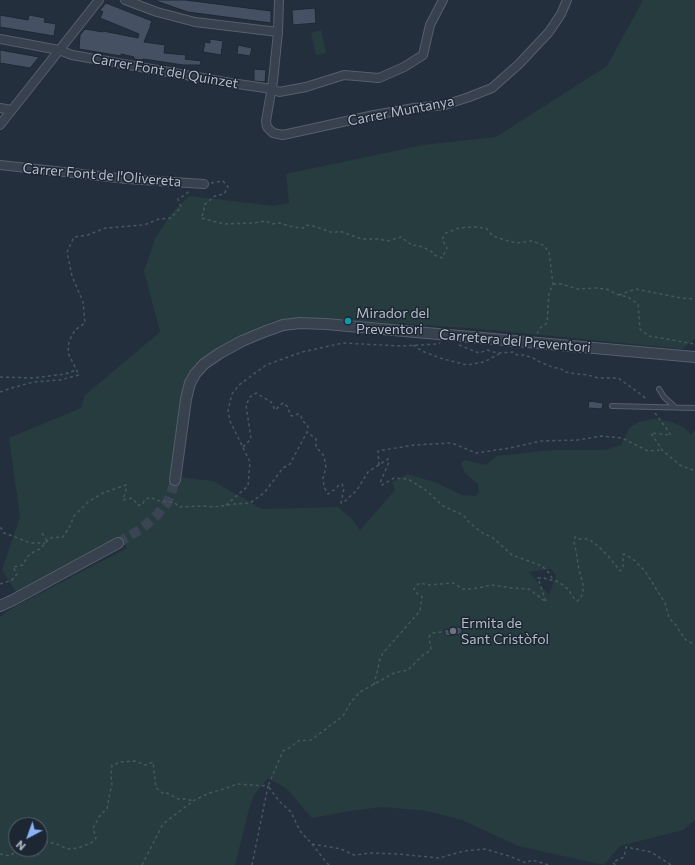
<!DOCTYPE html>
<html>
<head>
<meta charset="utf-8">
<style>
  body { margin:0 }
  #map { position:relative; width:695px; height:865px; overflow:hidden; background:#242f3e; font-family:Commissioner,sans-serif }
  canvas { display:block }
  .north { position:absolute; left:8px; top:817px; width:40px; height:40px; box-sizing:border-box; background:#1d2633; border:1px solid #59626f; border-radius:50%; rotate:221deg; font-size:11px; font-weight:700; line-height:16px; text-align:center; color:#b4bcc9 }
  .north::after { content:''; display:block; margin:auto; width:14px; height:18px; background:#8ab4f8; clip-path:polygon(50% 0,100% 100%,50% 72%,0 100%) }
</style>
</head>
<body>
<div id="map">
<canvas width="695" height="865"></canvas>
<div class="north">N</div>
</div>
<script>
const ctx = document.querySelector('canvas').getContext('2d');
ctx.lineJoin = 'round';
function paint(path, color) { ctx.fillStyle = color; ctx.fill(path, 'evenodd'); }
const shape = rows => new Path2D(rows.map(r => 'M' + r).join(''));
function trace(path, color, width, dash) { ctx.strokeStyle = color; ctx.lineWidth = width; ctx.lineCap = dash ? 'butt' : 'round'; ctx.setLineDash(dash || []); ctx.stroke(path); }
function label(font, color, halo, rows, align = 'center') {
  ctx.font = font + ' Commissioner,sans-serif'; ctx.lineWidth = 3; ctx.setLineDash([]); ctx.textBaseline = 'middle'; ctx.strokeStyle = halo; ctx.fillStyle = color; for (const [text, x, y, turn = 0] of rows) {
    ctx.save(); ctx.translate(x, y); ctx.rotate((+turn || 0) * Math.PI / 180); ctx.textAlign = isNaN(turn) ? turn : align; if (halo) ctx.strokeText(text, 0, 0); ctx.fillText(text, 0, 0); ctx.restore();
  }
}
paint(shape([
  [643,0,695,0,695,339,682,349,481,329,301,317,272,321,229,341,200,360,186,377,180,402,170,476,213,481,262,509,338,507,351,518,360,530,395,490,392,482,408,474,437,483,462,495,475,496,479,492,478,484,466,474,461,464,465,460,486,465,497,456,552,450,606,450,621,445,630,427,639,422,654,419,672,422,683,427,691,435,695,430,695,820,683,830,620,846,604,865,518,846,462,820,427,811,382,807,350,811,312,818,287,789,268,778,254,795,250,805,235,865,0,865,0,617,12,608,127,548,120,538,86,555,16,592,2,570,20,517,9,438,81,408,85,395,160,332,144,271,155,239,171,214,189,196,274,206,289,203,286,174,423,145,496,137,607,66],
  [551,569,556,575,549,595,529,572],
  [16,825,40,825,40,849,16,849],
  [321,30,326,53,316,55,311,33]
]), '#263c3f');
const building = shape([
  [156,0,185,0,271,11,271,23,188,12,156,1,156,0],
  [106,3,152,21,150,25,151,25,144,42,165,45,164,53,186,55,185,59,201,61,200,65,183,65,143,59,143,60,134,59,134,57,121,54,121,56,79,49,80,35,85,29,103,32,103,31,138,38,139,34,100,18,103,12,100,10,106,3],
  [315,8,316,23,293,25,292,10,315,8],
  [0,15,28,20,29,15,45,18,44,22,56,24,54,36,0,27,0,15],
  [210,39,223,41,221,55,203,52,205,42,210,43,210,39],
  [238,45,252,48,250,56,237,54,238,45],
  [0,50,39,57,30,68,0,63,0,50],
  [254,69,266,70,265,82,254,81,254,69],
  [589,401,603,403,602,409,588,408,589,401],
  [459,627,462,629,462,632,458,635,457,634,446,636,444,630,459,627]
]);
paint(building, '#455162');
trace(building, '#1f2835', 1);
trace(shape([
  [118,543,141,529,157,515,167,503,171,494,175,480]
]), '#3a4453', 10, [10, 5]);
const service = shape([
  [659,389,664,397,675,407],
  [612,406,695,408]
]);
const minor = shape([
  [125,0,157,12,195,22,278,32],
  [279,0,278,32,273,81,266,121,267,127,273,133,283,135,374,115,414,108,445,105,469,97,492,88,519,64,549,32,561,14,567,0],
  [0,39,59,50,72,55,231,83,272,89,279,92,306,87,344,75,379,78,404,67,423,55,430,25,443,0],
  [0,108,11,110],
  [0,125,99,0],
  [0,165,127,179,204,184]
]);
const tertiary = shape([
  [175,480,186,399,190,383,195,374,204,364,220,353,242,341,266,331,283,325,300,323,326,324,695,357],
  [0,606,13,600,118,543]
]);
trace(service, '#565f6c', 6);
trace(minor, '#565f6c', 10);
trace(tertiary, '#565f6c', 12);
trace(shape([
  [211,183,223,181,228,187,224,194,215,196,204,205,204,212,201,218,224,224,254,223,266,221,272,224,279,223,293,227,303,228,306,225,313,226,334,233,339,231,362,239,379,239,387,241,401,237,413,246,416,245,423,247,432,252,434,255,442,258,447,248,442,239,446,233,459,228,473,227,486,228,493,236,505,240,516,243,532,241,543,245,549,252,553,284,549,293,547,323,540,328,537,334],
  [553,284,562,284,577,289,596,288,606,289,619,295,628,297,638,304,640,329,649,336,695,344],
  [619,295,636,289,681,298,695,299],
  [413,345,422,351,440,358,467,365,484,362,501,353],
  [459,345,479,353,487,350,497,353,514,352,517,355,524,355,533,358,538,361,552,367,561,369,565,372,577,374,588,375,598,378,618,378,643,396,647,400],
  [0,377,34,378,65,374,76,370],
  [0,392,11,388,34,382,60,380,79,375,68,353,69,341,75,330,85,323,83,302,72,276,67,252,74,237,88,235,105,228,144,225,159,219,171,218,181,207,178,199,185,195,190,190],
  [655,413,671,435,651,433,662,450,680,465,695,471],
  [243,447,251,439,246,405,250,397,256,393,271,402,275,410,283,403,288,407,290,415,292,416,298,414,301,415,302,420,308,426,307,432],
  [379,465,378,451,414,445,452,443,476,453,510,448,541,441,578,440,601,436,622,438,648,451,662,450],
  [226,505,248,486,250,462,230,421,228,410,232,394,239,385,266,365,302,352,343,343,401,346,438,344,440,343],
  [0,528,1,528,4,533,23,540,30,543,45,543],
  [42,533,47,541],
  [0,584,12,580,17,574,13,567,23,565,27,557,35,551,40,549,50,538,63,537,70,526,74,516,88,502,103,493,126,485,126,490,123,500,132,498,138,505,142,505,145,500,150,497,156,500,175,503,179,507,202,506,214,507,235,504,250,503,264,493,283,468,290,464,307,432,316,439,316,447,324,456,326,468,323,478,324,487,328,494,334,490,339,485,342,484,344,488,341,503,344,502,357,490,368,472,388,459,389,462,380,483,382,485,394,478,408,479,427,491,443,506,463,515,470,523,481,532,493,538,512,555,542,566,550,574,553,580],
  [374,685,380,659,383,653,420,611,422,597,415,592,414,589,417,585,420,583,429,585,453,583,463,589,472,589,492,585,512,588,529,589,546,602,538,578,544,578,549,580,553,580,559,582,569,590,572,596,577,601,580,599,583,593,583,584,579,570,576,551,574,542,575,537,579,539,589,539,599,547,609,557,620,571,621,570,623,567,623,555,624,554,628,556,634,560,645,571,665,603,669,618,676,625,680,632,686,640,695,645],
  [40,839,42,839,48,843,55,843,67,849,78,848,91,843,96,838,93,828,101,814,107,809,110,792,112,785,111,776,112,765,121,762,135,761,145,765,153,762,156,788,164,794,167,793,178,799,186,799,193,801],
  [312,844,341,849,354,855,372,853,398,854,439,858,464,851,485,849,509,856,526,863,532,860,549,865],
  [30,849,34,856,38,855,37,849],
  [0,854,10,856,16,851,22,849],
  [142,865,163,824,193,801,209,793,224,789,237,784,268,786,252,865],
  [329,865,327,863,312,844,300,831,291,812,279,801,268,786,283,751,291,747,298,741,311,740,343,716,351,702,360,692,394,673,408,670,423,655,431,650,429,637,432,633,442,632],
  [615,865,613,862,624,857,626,847,651,852,671,865]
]), '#44595c', 1.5, [3, 3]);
trace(service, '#38414e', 4);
trace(minor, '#38414e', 8);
trace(tertiary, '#38414e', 10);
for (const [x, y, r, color] of [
  [348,321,4,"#0f9aa8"],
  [453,631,4,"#6b7280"]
]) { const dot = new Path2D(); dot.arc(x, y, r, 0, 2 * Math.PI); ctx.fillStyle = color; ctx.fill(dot); trace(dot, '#1d2633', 1.5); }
label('14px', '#b4bcc9', '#1d2633', [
  ["Carrer Font del Quinzet",165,71,10],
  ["Carrer Muntanya",401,111,-11],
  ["Carrer Font de l'Olivereta",102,175,5],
  ["Carretera del Preventori",515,341,5]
]);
label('14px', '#b4bcc9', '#1d2633', [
  ["Mirador del",356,313],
  ["Preventori",356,329],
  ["Ermita de",461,623],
  ["Sant Cristòfol",461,639]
], 'left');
</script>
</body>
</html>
